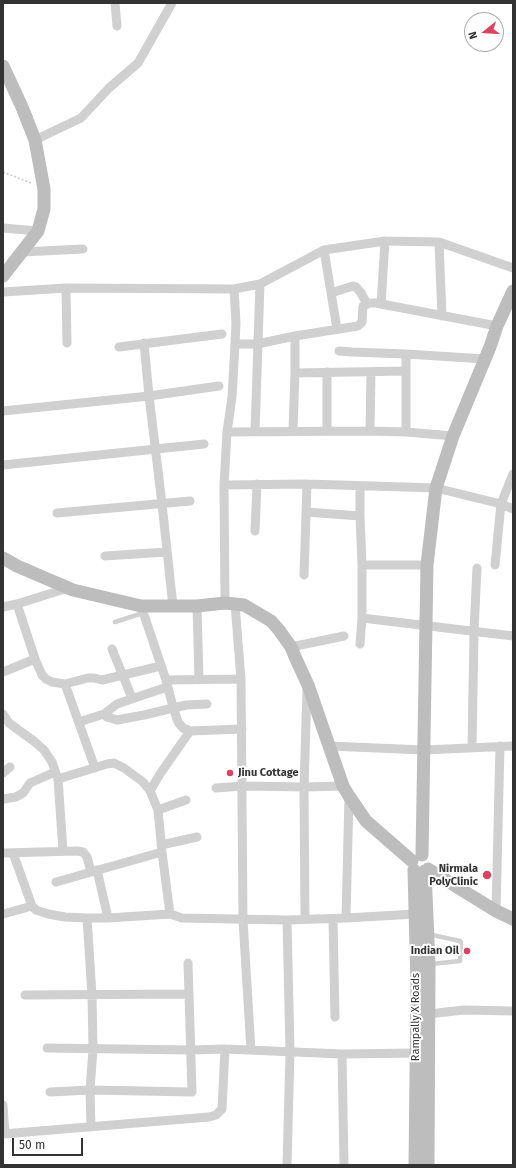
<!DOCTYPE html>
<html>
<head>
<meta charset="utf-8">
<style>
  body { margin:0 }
  #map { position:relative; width:516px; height:1168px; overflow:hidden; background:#fff; font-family:"Fira Sans",sans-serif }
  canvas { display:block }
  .frame { position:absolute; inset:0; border:4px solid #333; pointer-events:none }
  .north { position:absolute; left:464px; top:12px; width:40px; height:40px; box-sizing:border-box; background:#fff; border:1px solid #adadad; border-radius:50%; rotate:253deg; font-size:11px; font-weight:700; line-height:16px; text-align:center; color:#333 }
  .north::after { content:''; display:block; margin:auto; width:14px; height:18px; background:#dc4361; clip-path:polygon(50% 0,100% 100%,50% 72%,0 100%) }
  .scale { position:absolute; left:12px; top:1138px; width:71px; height:18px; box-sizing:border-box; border:2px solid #333; border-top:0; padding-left:5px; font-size:12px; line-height:14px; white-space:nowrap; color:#333; -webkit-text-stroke:3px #fff; paint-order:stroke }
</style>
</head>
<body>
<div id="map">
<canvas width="516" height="1168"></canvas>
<div class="frame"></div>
<div class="north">N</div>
<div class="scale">50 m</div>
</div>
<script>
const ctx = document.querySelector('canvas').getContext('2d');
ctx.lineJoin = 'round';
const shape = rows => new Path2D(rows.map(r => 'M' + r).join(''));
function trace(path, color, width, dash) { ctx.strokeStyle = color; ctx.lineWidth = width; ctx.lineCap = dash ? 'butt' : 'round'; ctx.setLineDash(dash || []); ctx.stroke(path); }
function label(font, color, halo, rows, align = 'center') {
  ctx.font = font + ' "Fira Sans",sans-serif'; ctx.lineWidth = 4; ctx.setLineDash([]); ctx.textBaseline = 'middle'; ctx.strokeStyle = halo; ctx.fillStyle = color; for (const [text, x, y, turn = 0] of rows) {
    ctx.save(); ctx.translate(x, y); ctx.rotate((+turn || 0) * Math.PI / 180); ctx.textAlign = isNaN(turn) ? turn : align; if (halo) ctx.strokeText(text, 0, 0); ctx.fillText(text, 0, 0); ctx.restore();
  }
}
trace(shape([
  [3,172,31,183]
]), '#cacaca', 1.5, [2, 2]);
trace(shape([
  [115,622,143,613],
  [428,934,460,941,461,942,460,961,431,964]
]), '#d0d0d0', 4.5);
trace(shape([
  [115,3,117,26],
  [35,140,81,118,109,88,138,63,172,3],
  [3,228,38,231],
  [439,242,442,316],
  [324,250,337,329],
  [22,252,83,249],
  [66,288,67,343],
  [3,292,66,288,234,289,260,284,324,250,385,241,439,242,513,268],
  [331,293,353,286,356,287,361,293,367,304],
  [381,304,385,241],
  [144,343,149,396,162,504,173,606],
  [235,344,257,344,295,336,358,326,362,322,363,306,367,304,371,303,376,303,497,326],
  [119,347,222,334],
  [339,351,352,352,406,354,406,432],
  [406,354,485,359],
  [295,373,406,371],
  [3,411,149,396,219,386],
  [293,430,295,373,295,336],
  [255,431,260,284],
  [327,431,327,372],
  [370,431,371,372],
  [227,432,370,431,406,432,453,436],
  [3,465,204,444],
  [224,485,307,484,436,488,501,504,513,509],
  [360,486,360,516,362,565,427,565],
  [306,512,360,516],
  [57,513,190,501],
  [255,531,257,484],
  [105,556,167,552],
  [495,565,501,504,513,474],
  [304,575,307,484],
  [225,603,224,485,227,432,232,397,235,344,236,323,234,289],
  [17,604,35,659,42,675,46,679,52,682,65,684,95,768],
  [235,604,241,679,243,920,251,1050],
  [141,606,166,680,173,707,178,722,183,728,190,731,242,729],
  [197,606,199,680],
  [3,607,17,604,68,588],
  [362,618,513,636],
  [360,644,362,618,362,565],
  [291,647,344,636],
  [112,649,132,698],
  [3,672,35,659],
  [166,680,241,679],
  [65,684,88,678,94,678,102,680,161,666],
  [3,714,9,723,35,742,44,750,52,762,58,779,63,851],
  [104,714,107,717,117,720,144,715,186,705,207,704],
  [79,722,104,714,117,704,167,687],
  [329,746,424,750,513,746],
  [472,748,474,631,477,568],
  [3,773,10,767],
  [58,779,107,764,114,763,124,768,143,782,150,791,158,810,162,852,170,914],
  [216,788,243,786,304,787,343,786],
  [150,791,160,774,190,731],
  [3,799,16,797,23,793,30,783,55,772],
  [158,810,186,800],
  [161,845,197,837],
  [3,853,77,851,83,852,87,857,91,872],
  [13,853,32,906,36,910,48,914,65,917,87,918,108,918,170,914,182,918,287,920,346,918,416,914],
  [97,870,108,918],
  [56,882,162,852],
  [496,911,500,746],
  [3,914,32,906],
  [87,918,92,995,93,1049,90,1090,91,1127],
  [346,918,349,796],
  [305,919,304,787,307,690],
  [333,919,335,1017],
  [287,920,290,1052,287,1165],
  [25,995,189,994],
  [428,1014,464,1010,513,1011],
  [47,1048,191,1050,225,1049,342,1054,416,1053],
  [342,1054,344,1165],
  [50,1092,90,1090,192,1092,188,963],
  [3,1105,5,1134],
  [3,1134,209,1117,216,1115,222,1109,225,1049]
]), '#d0d0d0', 9);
trace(shape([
  [3,66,22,107,35,140,44,189,44,209,38,231,3,276],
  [3,558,17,566,73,590,141,606,197,606,225,603,244,605,271,621,279,630,291,647,296,659,308,685,343,786,349,796,366,821,412,861],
  [422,855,427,565,436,488,453,436,490,347,497,326,513,291],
  [428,869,496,911,513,919],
  [414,870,417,986,415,1165],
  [425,871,429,964,428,1165]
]), '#bdbdbd', 13);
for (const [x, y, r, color] of [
  [230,773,4,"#dc4361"],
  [487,875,5,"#dc4361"],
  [467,951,4,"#dc4361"]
]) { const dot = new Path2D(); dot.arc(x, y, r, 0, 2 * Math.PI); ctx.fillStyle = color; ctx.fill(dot); trace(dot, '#fff', 1.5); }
label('bold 11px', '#333', '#fff', [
  ["Jinu Cottage",238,773,"left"],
  ["Nirmala",478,869],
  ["PolyClinic",478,882],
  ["Indian Oil",459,951]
], 'right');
label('11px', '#333', '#fff', [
  ["Rampally X Roads",416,1017,-90]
]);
</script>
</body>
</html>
